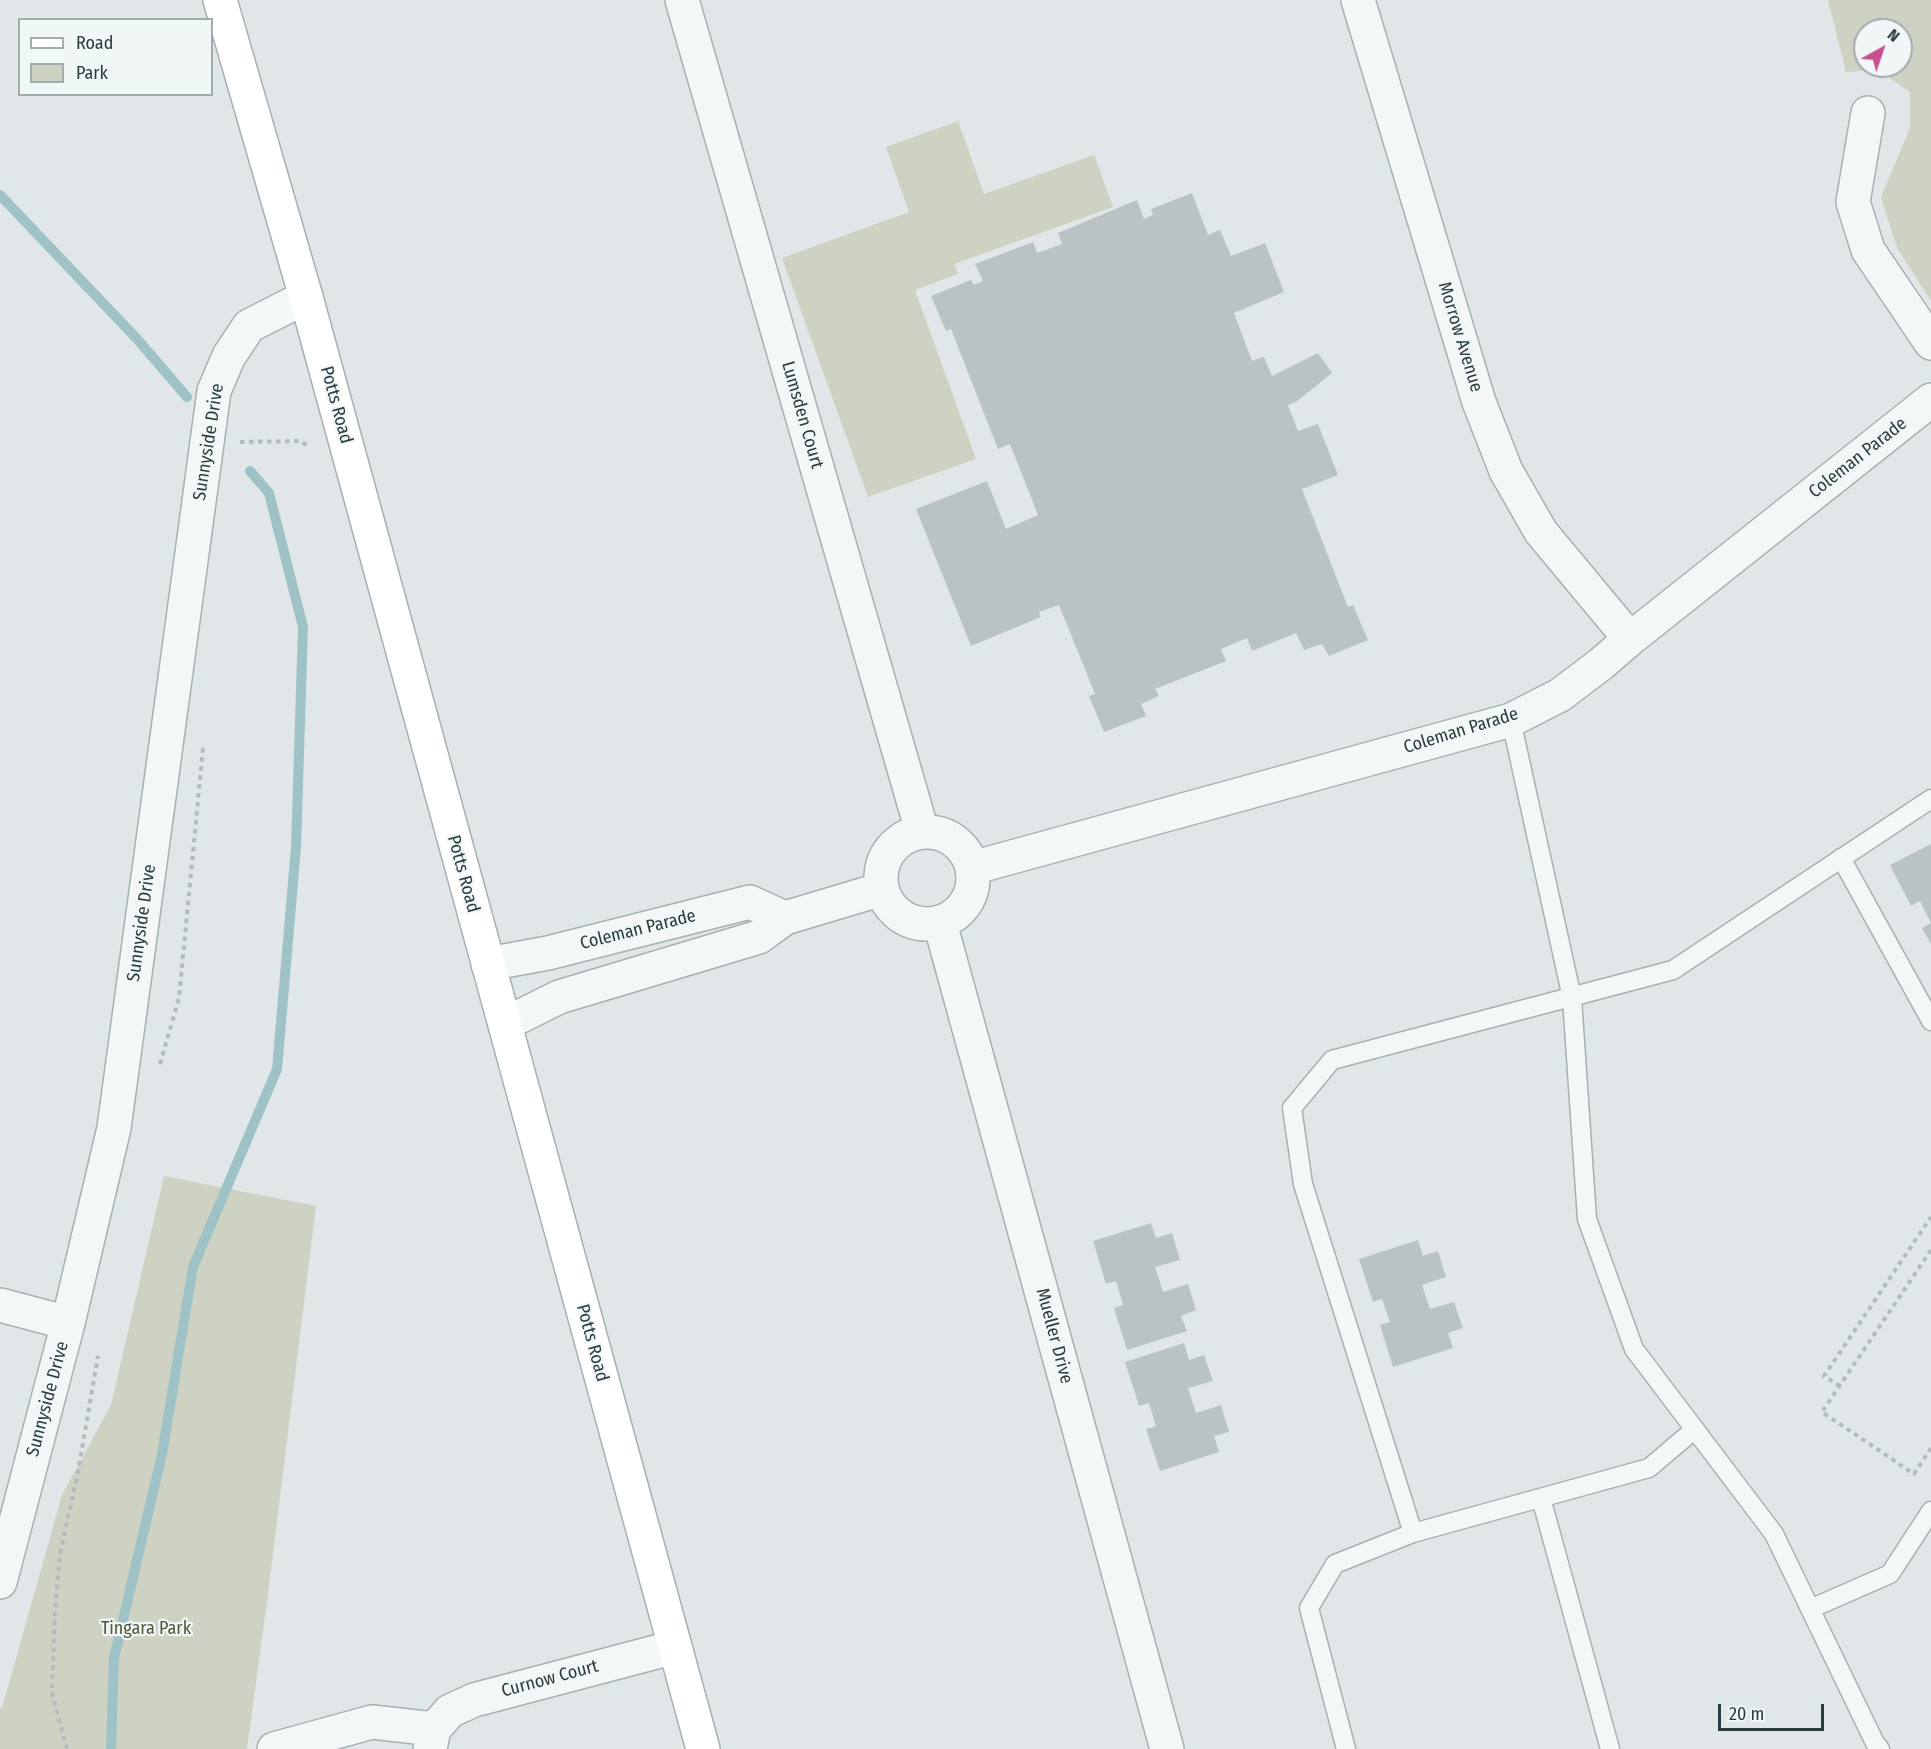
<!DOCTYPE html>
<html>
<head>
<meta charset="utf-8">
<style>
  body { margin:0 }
  #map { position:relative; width:1931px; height:1749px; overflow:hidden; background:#e1e7e9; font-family:"Fira Sans Condensed",sans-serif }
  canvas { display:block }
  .legend { position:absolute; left:18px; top:18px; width:195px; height:78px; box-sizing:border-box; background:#f1f6f7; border:2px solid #a2abae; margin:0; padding:8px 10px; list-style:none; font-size:18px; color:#2b3b40 }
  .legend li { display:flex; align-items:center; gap:12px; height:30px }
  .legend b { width:30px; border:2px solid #a2abae }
  .north { position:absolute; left:1853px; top:18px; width:60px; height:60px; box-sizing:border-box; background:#f1f6f7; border:2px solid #a2abae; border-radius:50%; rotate:40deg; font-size:16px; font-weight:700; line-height:24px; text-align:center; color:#2b3b40 }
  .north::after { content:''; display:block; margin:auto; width:21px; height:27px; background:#c55090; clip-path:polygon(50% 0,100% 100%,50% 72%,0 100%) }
  .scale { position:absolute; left:1718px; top:1704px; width:106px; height:27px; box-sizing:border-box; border:3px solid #2b3b40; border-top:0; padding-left:8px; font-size:18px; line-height:21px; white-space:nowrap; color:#2b3b40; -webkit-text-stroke:4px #f1f6f7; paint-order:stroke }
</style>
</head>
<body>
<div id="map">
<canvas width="1931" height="1749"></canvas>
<ul class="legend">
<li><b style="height:8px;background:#fff"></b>Road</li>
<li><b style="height:16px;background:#cdd2c3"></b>Park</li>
</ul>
<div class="north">N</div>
<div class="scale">20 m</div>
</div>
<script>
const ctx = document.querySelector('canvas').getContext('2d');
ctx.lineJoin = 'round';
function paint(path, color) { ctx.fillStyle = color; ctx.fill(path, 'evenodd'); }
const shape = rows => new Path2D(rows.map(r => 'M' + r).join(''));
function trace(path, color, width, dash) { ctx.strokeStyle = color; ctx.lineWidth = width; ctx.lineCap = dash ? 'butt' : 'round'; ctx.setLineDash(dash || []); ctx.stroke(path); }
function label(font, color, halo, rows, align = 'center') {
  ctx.font = font + ' "Fira Sans Condensed",sans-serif'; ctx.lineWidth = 4.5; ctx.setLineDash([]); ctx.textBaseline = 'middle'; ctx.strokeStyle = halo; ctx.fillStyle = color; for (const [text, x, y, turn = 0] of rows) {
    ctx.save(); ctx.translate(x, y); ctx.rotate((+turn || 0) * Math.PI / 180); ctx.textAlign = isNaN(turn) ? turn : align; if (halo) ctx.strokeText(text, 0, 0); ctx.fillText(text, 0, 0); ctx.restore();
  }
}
paint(shape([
  [1828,0,1931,0,1931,301,1897,248,1881,197,1910,128,1910,92,1878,70,1846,72],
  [1865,30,1901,30,1901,66,1865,66],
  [958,121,984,194,1094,155,1113,207,954,264,958,274,915,290,976,459,868,497,782,258,909,212,886,147],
  [164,1176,316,1206,268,1594,247,1749,0,1749,0,1710,4,1701,62,1495,111,1405]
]), '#cdd2c3');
trace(shape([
  [0,195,138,340,187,397],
  [111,1749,114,1658,162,1454,193,1267,277,1069,296,847,303,627,269,493,250,471]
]), '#9fc2c6', 10);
paint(shape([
  [1192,193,1208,235,1220,230,1231,256,1265,243,1284,292,1234,313,1252,361,1264,357,1272,376,1318,353,1332,373,1296,402,1288,405,1298,431,1318,424,1338,475,1302,489,1348,607,1353,605,1368,640,1329,656,1322,644,1304,650,1296,633,1252,651,1247,638,1221,649,1226,661,1155,689,1159,696,1141,704,1146,716,1104,732,1089,696,1095,694,1059,605,1039,612,1041,617,971,646,916,509,987,481,1006,529,1038,515,1010,444,998,449,951,329,946,331,931,296,971,280,974,285,983,281,975,264,1033,242,1037,253,1062,244,1058,233,1137,200,1144,219,1153,215,1151,209],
  [1931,844,1931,923,1920,901,1911,906,1890,865],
  [1931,923,1931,944,1922,928],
  [1151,1223,1156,1238,1172,1233,1180,1260,1155,1267,1163,1292,1188,1284,1196,1310,1181,1316,1187,1331,1127,1350,1114,1308,1123,1305,1116,1281,1106,1284,1093,1241],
  [1418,1240,1423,1256,1438,1251,1446,1277,1422,1285,1430,1309,1454,1302,1463,1328,1448,1333,1453,1348,1393,1367,1380,1325,1390,1322,1382,1299,1373,1302,1359,1259],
  [1184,1343,1189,1360,1204,1355,1213,1381,1188,1388,1196,1413,1221,1405,1229,1432,1214,1436,1219,1452,1160,1471,1146,1429,1156,1426,1149,1403,1139,1406,1125,1362]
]), '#b9c3c5');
const lane = shape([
  [1511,720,1572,998,1587,1219,1634,1349,1774,1534,1875,1743,1880,1749],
  [1841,858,1931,1021],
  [1541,1498,1610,1749],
  [1413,1533,1303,1184,1292,1108,1332,1060,1673,970,1931,799],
  [1810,1609,1890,1574,1931,1511],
  [1346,1749,1309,1608,1335,1564,1413,1533,1649,1468,1695,1429]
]);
const street = shape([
  [682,0,922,831],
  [1358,0,1479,402,1506,471,1541,532,1630,639],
  [1868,113,1853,202,1868,250,1931,343],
  '881 878a46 46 0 1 1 92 0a46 46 0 1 1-92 0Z',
  [972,868,1511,720,1560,695,1601,664,1630,639,1931,400],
  [940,923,1167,1749],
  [488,964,548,953,750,902,785,918],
  [505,1024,559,997,759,937,785,918,882,889],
  [0,1305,68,1323],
  [0,1582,68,1323,114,1128,214,391,229,356,249,326,306,297],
  [274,1749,372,1722,434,1729],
  [430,1749,434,1729,450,1711,474,1700,675,1647]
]);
const secondary = shape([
  [220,0,306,297,703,1749]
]);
trace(lane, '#a7b0b3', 21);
trace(street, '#a7b0b3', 36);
trace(secondary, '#a7b0b3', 36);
trace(shape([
  [240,442,299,441,309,446],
  [160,1064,179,998,203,748],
  [1931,1250,1822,1412,1914,1474,1931,1448],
  [1840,1386,1824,1376,1931,1217],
  [67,1749,52,1694,55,1609,60,1554,78,1472,98,1356]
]), '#b4bbbd', 4, [4.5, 4.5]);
trace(lane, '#f4f7f8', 18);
trace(street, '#f4f7f8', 33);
trace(secondary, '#fff', 33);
label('18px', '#2b3b40', '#f1f6f7', [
  ["Morrow Avenue",1460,337,73],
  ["Potts Road",336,405,75],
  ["Lumsden Court",802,415,74],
  ["Sunnyside Drive",209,442,-81],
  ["Coleman Parade",1858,458,-38],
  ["Coleman Parade",1461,731,-17],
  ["Potts Road",463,874,75],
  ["Sunnyside Drive",142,923,-82],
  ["Coleman Parade",638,930,-14],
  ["Mueller Drive",1054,1336,75],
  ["Potts Road",592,1343,75],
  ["Sunnyside Drive",48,1399,-75],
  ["Curnow Court",550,1679,-15]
]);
label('18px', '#4d5a39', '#f1f6f7', [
  ["Tingara Park",146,1629]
]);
</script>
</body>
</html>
